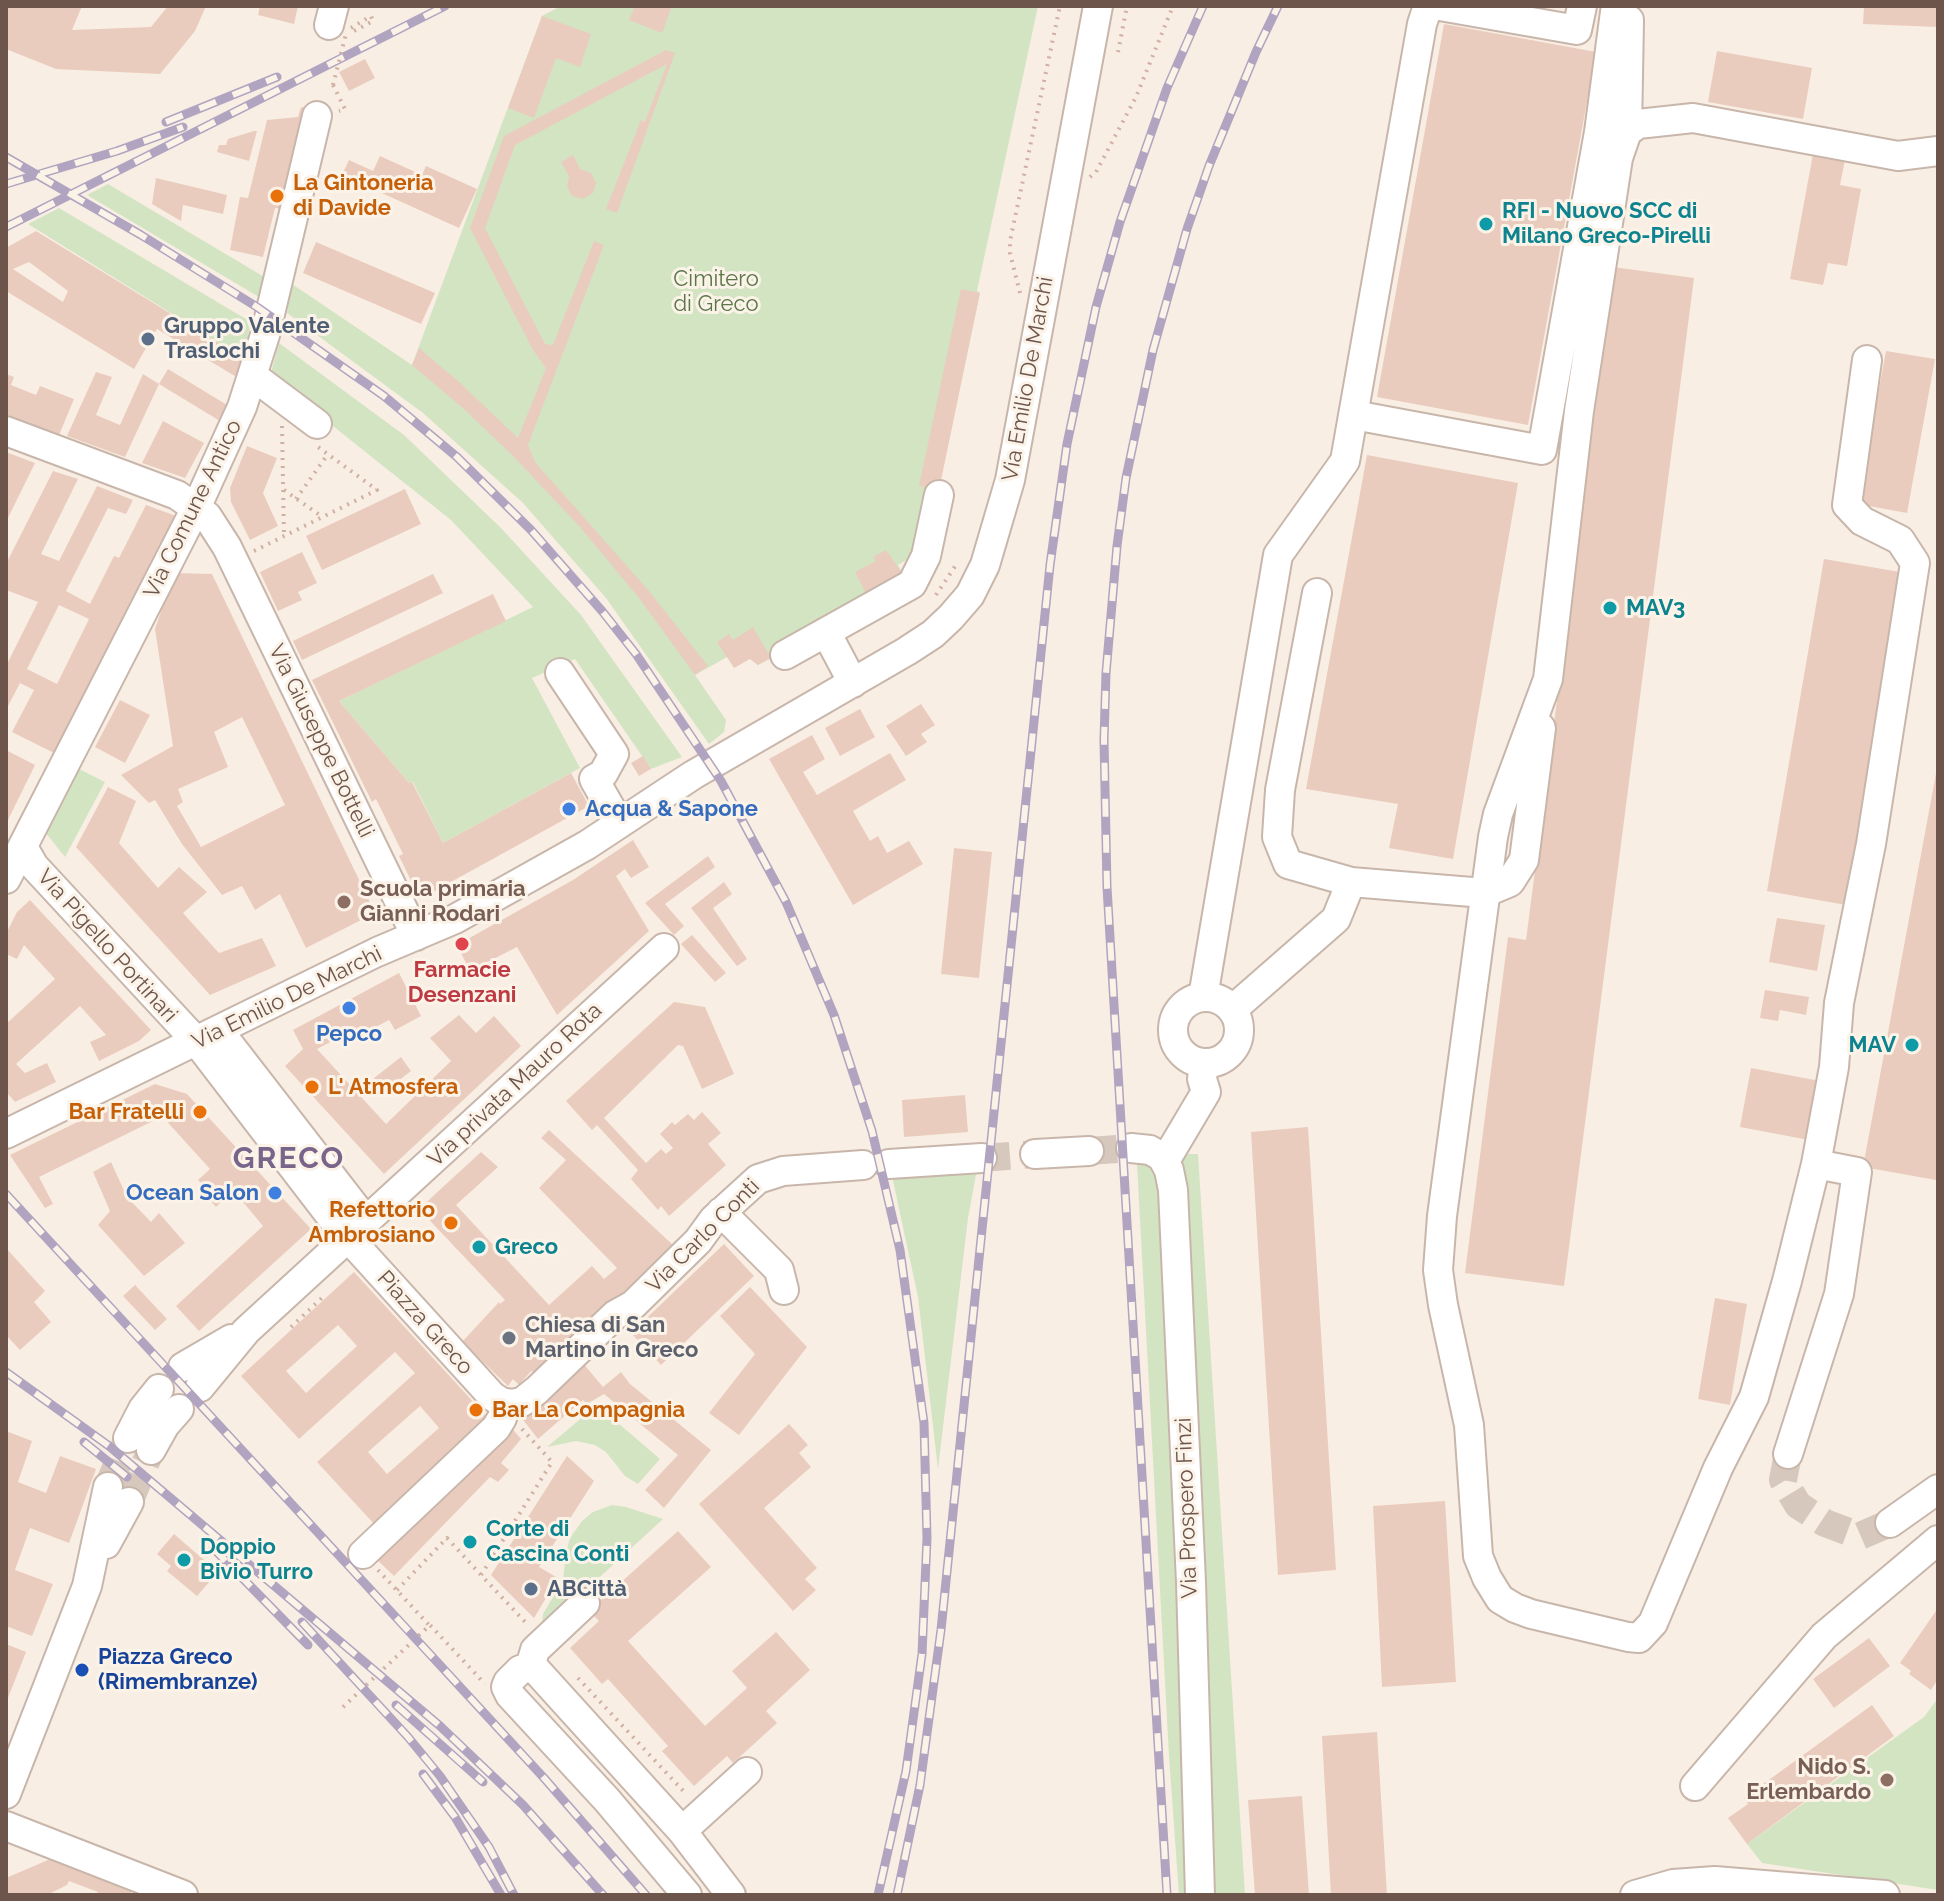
<!DOCTYPE html>
<html>
<head>
<meta charset="utf-8">
<style>
  body { margin:0 }
  #map { position:relative; width:1944px; height:1901px; overflow:hidden; background:#f9eee3; font-family:Raleway,sans-serif }
  canvas { display:block }
  .frame { position:absolute; inset:0; border:8px solid #6d554c; pointer-events:none }
</style>
</head>
<body>
<div id="map">
<canvas width="1944" height="1901"></canvas>
<div class="frame"></div>
</div>
<script>
const ctx = document.querySelector('canvas').getContext('2d');
ctx.lineJoin = 'round';
function paint(path, color) { ctx.fillStyle = color; ctx.fill(path, 'evenodd'); }
const shape = rows => new Path2D(rows.map(r => 'M' + r).join(''));
function trace(path, color, width, dash) { ctx.strokeStyle = color; ctx.lineWidth = width; ctx.lineCap = dash ? 'butt' : 'round'; ctx.setLineDash(dash || []); ctx.stroke(path); }
function label(font, color, halo, rows, align = 'center') {
  ctx.font = font + ' Raleway,sans-serif'; ctx.lineWidth = 6; ctx.setLineDash([]); ctx.textBaseline = 'middle'; ctx.strokeStyle = halo; ctx.fillStyle = color; for (const [text, x, y, turn = 0] of rows) {
    ctx.save(); ctx.translate(x, y); ctx.rotate((+turn || 0) * Math.PI / 180); ctx.textAlign = isNaN(turn) ? turn : align; if (halo) ctx.strokeText(text, 0, 0); ctx.fillText(text, 0, 0); ctx.restore();
  }
}
paint(shape([
  [561,6,1038,6,977,291,980,293,923,550,898,565,904,576,869,601,770,655,771,658,758,665,750,659,727,657,695,675,726,720,724,732,709,744,606,598,523,503,423,413,287,313,292,284,412,365,542,16],
  [108,184,266,278,259,297,87,195],
  [59,208,251,322,243,358,28,224],
  [279,343,404,435,501,528,581,615,682,757,651,769,575,659,532,678,580,768,443,843,413,782,409,783,339,701,533,607,451,520,270,376],
  [77,768,105,782,65,857,45,832],
  [1188,1154,1198,1154,1245,1895,1214,1895,1176,1159],
  [1152,1163,1161,1179,1178,1558,1189,1895,1179,1895,1169,1756,1137,1164],
  [977,1169,968,1218,938,1469,918,1297,892,1176],
  [597,1405,660,1459,638,1484,625,1476,606,1452,595,1445,576,1441,547,1447],
  [612,1505,626,1507,663,1519,541,1631,543,1614,563,1580,566,1552,570,1538,582,1521,593,1512],
  [1938,1698,1938,1890,1762,1863,1747,1844,1924,1717]
]), '#d3e4c3');
paint(shape([
  [6,6,82,6,72,30,151,27,168,6,206,6,195,31,160,74,56,69,6,49],
  [260,6,298,6,294,24,258,15],
  [635,6,672,6,662,33,629,20],
  [1864,6,1938,6,1938,27,1863,24],
  [542,16,591,34,580,67,556,58,534,118,508,108],
  [1444,24,1596,52,1528,425,1377,397],
  [666,50,675,53,617,213,606,209,641,120,645,122,667,64,515,145,485,228,545,344,553,345,594,241,604,245,528,445,535,462,649,591,708,666,695,675,639,598,580,527,515,458,465,410,412,365,419,348,459,382,518,438,546,368,533,350,470,228,504,136],
  [1717,51,1812,68,1803,119,1708,102],
  [365,59,375,78,349,91,339,72],
  [301,107,307,108,281,209,275,208,263,257,230,250,240,197,248,198,267,120,298,117],
  [254,131,257,131,249,161,217,152,219,145,226,145,228,139],
  [1813,154,1845,160,1840,185,1861,189,1847,266,1828,263,1823,285,1790,279],
  [573,155,580,169,591,173,596,183,593,193,582,199,572,196,567,186,569,176,561,162],
  [380,156,422,175,426,166,477,189,459,228,342,175,349,160,373,171],
  [156,178,227,195,223,214,183,205,181,221,152,204],
  [36,231,243,358,238,378,157,329,134,369,6,291,6,248],
  [29,262,68,291,63,302,13,269],
  [316,242,435,293,421,324,303,273],
  [1613,267,1694,278,1564,1286,1465,1273,1508,937,1526,940],
  [961,289,980,293,939,490,919,486],
  [1886,351,1935,359,1907,513,1858,504],
  [168,369,227,405,220,421,159,384],
  [96,372,112,377,96,415,120,425,143,374,159,384,125,457,67,436],
  [6,374,14,377,11,385,36,395,40,386,74,399,59,435,6,414],
  [163,421,204,443,185,478,142,463],
  [247,446,277,458,263,493,278,526,250,540,231,502,230,488],
  [6,452,35,463,6,522],
  [1367,455,1518,483,1453,859,1389,848,1398,804,1306,789],
  [53,471,78,479,41,554,59,561,97,486,133,500,126,514,108,508,66,591,90,604,114,556,119,558,146,505,179,517,58,755,12,732,34,690,20,683,6,710,6,666,38,602,6,590,6,564],
  [59,605,89,619,57,684,27,669],
  [405,489,421,524,322,570,306,536],
  [886,550,904,576,871,603,855,572,876,561,873,557],
  [302,552,317,583,298,592,302,600,278,611,260,572],
  [1824,559,1906,573,1846,905,1767,891],
  [174,573,212,574,375,913,306,948,280,894,255,910,242,886,222,895,182,844,155,800,149,803,121,775,173,746,155,629],
  [242,717,285,805,201,847,177,806,183,802,178,789,228,767,214,732],
  [433,574,443,593,302,660,293,641],
  [493,594,506,621,339,701,409,783,412,782,443,843,571,773,589,806,420,899,399,856,403,854,376,799,372,802,312,680],
  [753,627,771,658,758,665,750,659,734,668,717,642,729,634,733,640],
  [120,700,150,715,125,763,95,747],
  [921,704,935,725,921,734,927,742,906,756,886,726],
  [860,709,875,737,840,756,825,728],
  [812,735,825,759,803,772,817,795,890,753,906,780,853,811,870,841,878,836,887,853,909,841,923,864,853,905,769,759],
  [6,750,35,765,6,824],
  [643,756,651,769,639,776,631,763],
  [1937,768,1938,1170,1936,1180,1863,1167],
  [108,787,136,801,119,843,158,888,179,867,207,892,183,913,219,953,262,938,276,966,210,995,76,847],
  [633,840,649,867,631,878,625,869,616,876,649,931,557,1015,517,947,470,971,457,945,573,880],
  [954,848,992,852,979,978,941,974],
  [708,856,715,867,665,904,684,926,674,935,645,903],
  [724,882,732,894,713,908,747,959,737,966,691,908],
  [30,900,151,1030,139,1041,99,1061,90,1042,106,1035,80,1006,16,1064,25,1073,47,1063,56,1082,15,1102,6,1092,6,1024,55,979,24,945,17,959,6,954,6,934,17,912],
  [1777,918,1825,925,1817,971,1769,962],
  [692,935,726,973,715,982,681,944],
  [399,973,421,1016,395,1030,389,1020,344,1044,340,1037,317,1049,386,1124,451,1061,430,1038,459,1015,476,1033,494,1016,521,1046,384,1174,285,1066,303,1049,293,1030],
  [1765,990,1809,997,1806,1015,1780,1010,1778,1021,1760,1018],
  [674,1002,705,1007,734,1074,702,1089,683,1046,678,1045,604,1118,646,1163,661,1149,666,1154,673,1148,660,1134,672,1122,675,1125,688,1114,694,1120,702,1112,721,1133,708,1144,726,1165,669,1216,661,1206,658,1210,631,1179,638,1170,597,1125,592,1130,566,1101],
  [401,1057,411,1071,384,1092,374,1078],
  [1751,1068,1820,1081,1809,1140,1740,1127],
  [155,1084,187,1094,311,1229,199,1331,176,1306,263,1226,233,1190,216,1207,205,1194,209,1191,198,1180,210,1169,161,1115,154,1119,155,1120,39,1177,53,1204,45,1208,10,1155],
  [965,1095,968,1132,904,1137,902,1100],
  [1308,1127,1336,1570,1278,1575,1251,1132],
  [549,1130,673,1245,537,1374,531,1371,519,1385,513,1379,508,1386,462,1342,499,1302,500,1304,505,1300,419,1209,481,1152,498,1167,456,1205,549,1305,592,1266,604,1279,617,1268,539,1188,566,1160,541,1138],
  [111,1162,127,1197,151,1222,159,1213,185,1243,144,1276,98,1225,110,1211,93,1172],
  [724,1244,754,1276,661,1365,631,1333],
  [6,1248,45,1291,34,1302,51,1322,20,1350,6,1335],
  [354,1272,489,1419,375,1525,317,1462,415,1373,395,1352,299,1439,241,1376],
  [338,1325,357,1346,306,1393,286,1371],
  [420,1406,439,1428,387,1474,368,1452],
  [135,1285,167,1319,155,1330,123,1296],
  [750,1287,807,1347,739,1435,709,1413,755,1354,720,1316],
  [1715,1298,1747,1304,1730,1405,1698,1399],
  [582,1362,603,1387,621,1372,630,1384,711,1450,664,1508,645,1490,678,1455,604,1394,587,1404,583,1400,538,1439,520,1416],
  [789,1424,808,1445,799,1453,811,1467,764,1508,817,1568,805,1579,816,1590,793,1611,699,1504],
  [510,1426,521,1439,501,1463,509,1470,498,1482,490,1477,394,1576,375,1558],
  [6,1431,32,1441,18,1482,46,1493,60,1456,96,1469,69,1543,30,1528,15,1570,53,1584,32,1636,6,1626],
  [567,1456,594,1481,539,1567,558,1578,534,1618,491,1575],
  [1445,1501,1456,1682,1382,1687,1373,1506],
  [678,1531,711,1567,628,1641,705,1726,747,1688,732,1671,776,1632,810,1670,766,1711,777,1723,733,1763,727,1756,694,1786,662,1751,668,1746,608,1679,602,1684,570,1648,599,1621,589,1611],
  [174,1534,218,1572,197,1596,167,1571,171,1566,157,1554],
  [1938,1608,1938,1679,1931,1690,1909,1674,1911,1671,1900,1663],
  [1869,1638,1890,1666,1834,1708,1813,1679],
  [6,1644,26,1652,6,1703],
  [1872,1705,1894,1736,1747,1844,1728,1818,1748,1804,1744,1798],
  [1377,1732,1387,1895,1331,1895,1322,1736],
  [1302,1796,1309,1895,1255,1895,1248,1800],
  [55,1857,133,1887,130,1895,97,1895,98,1892,69,1881,67,1885,47,1895,6,1895,6,1878]
]), '#eaccbe');
trace(shape([
  [1089,1151,1131,1148],
  [982,1158,1035,1154],
  [1788,1454,1783,1480,1798,1505,1825,1523,1860,1536,1890,1523],
  [108,1487,128,1438],
  [129,1502,151,1450]
]), '#d6c8bd', 28, [28, 14]);
const minor = shape([
  [1440,6,1577,30,1582,6],
  [329,25,334,6],
  [1627,132,1629,20],
  [253,376,317,424],
  [1354,415,1542,450,1599,132,1615,12],
  [6,431,177,495,207,516,227,547,416,936],
  [1317,593,1280,790,1277,837,1288,864,1351,882],
  [826,632,853,683],
  [785,655,912,584,926,556,939,495],
  [560,673,614,754,603,774,594,779,619,823],
  [23,847,34,866,197,1042,342,1231,492,1396,501,1402,511,1404,522,1402,537,1390,615,1315,633,1305,698,1241,714,1219,758,1179,783,1171,863,1165],
  [6,879,197,506,242,407,265,335,317,116],
  [1203,997,1278,555,1345,461,1422,24,1427,9,1435,6],
  '1173 1030a33 33 0 1 1 66 0a33 33 0 1 1-66 0Z',
  [1232,1010,1336,919,1351,882,1484,893,1510,882,1524,860,1541,728],
  [219,1031,366,1221],
  [6,1134,377,952,455,919,587,845,693,775,907,651,933,634,951,617,970,595,985,565,1010,480,1098,6],
  [1131,1148,1150,1150,1162,1157,1169,1170,1173,1190,1191,1582,1200,1895],
  [1035,1154,1089,1151],
  [1165,1161,1206,1092,1202,1079,1204,1063],
  [889,1164,982,1158],
  [1816,1164,1834,1067,1839,1003,1871,844,1915,563,1900,540,1862,521,1847,505,1867,360],
  [721,1212,779,1270,784,1290],
  [183,1367,231,1339],
  [200,1387,246,1331,664,948],
  [128,1438,143,1409,159,1389],
  [151,1450,165,1425,179,1409],
  [1788,1454,1839,1294,1857,1172,1816,1164,1787,1281,1754,1397,1718,1468,1653,1623,1639,1638,1628,1637,1531,1614,1515,1608,1500,1599,1487,1578,1478,1556,1469,1425,1443,1305,1438,1270,1442,1216,1493,837,1498,814,1548,679,1579,411,1618,158,1627,132,1638,124,1693,118,1898,156,1938,151],
  [1890,1523,1938,1489],
  [106,1544,129,1502],
  [363,1554,496,1428,502,1418,506,1404],
  [530,1667,520,1670,508,1682,506,1687,510,1695,607,1800,687,1895],
  [530,1667,537,1671,682,1831,731,1895],
  [530,1667,535,1650,585,1603],
  [1695,1786,1824,1636,1938,1540],
  [6,1794,87,1586,108,1487],
  [6,1826,183,1895],
  [682,1831,747,1772],
  [1635,1895,1673,1884,1715,1881,1885,1895]
]);
trace(minor, '#c8b6ab', 32);
trace(shape([
  [351,28,371,16,373,21,352,32],
  [1118,52,1127,6],
  [333,85,345,109,339,111],
  [1090,177,1096,172,1136,97,1173,6],
  [1020,293,1010,253,1010,241,1060,6],
  [282,426,284,536],
  [284,490,321,516],
  [296,499,328,454],
  [254,551,377,490,318,447],
  [936,595,958,562],
  [291,1327,325,1295],
  [522,1429,552,1462,481,1575,528,1625],
  [378,1570,429,1625],
  [397,1590,447,1538,481,1575],
  [578,1678,687,1795],
  [343,1707,430,1625,485,1684]
]), '#cfb0a2', 4, [2, 6]);
trace(minor, '#fff', 28);
const rail = shape([
  [166,122,277,77],
  [6,157,141,235,257,307,384,396,457,457,531,530,602,611,636,654,721,781,786,902,834,1015,872,1131,900,1250,924,1423,927,1538,922,1654,906,1771,878,1895],
  [6,184,117,151,183,127],
  [6,227,445,6],
  [6,1194,544,1778,646,1895],
  [6,1372,109,1446,440,1726,523,1805,603,1895],
  [84,1442,127,1477],
  [213,1548,308,1645],
  [302,1622,408,1737,440,1776,489,1847,514,1895],
  [396,1705,483,1782],
  [423,1774,455,1817,501,1895],
  [897,1895,920,1785,941,1630,1050,565,1067,444,1096,307,1120,222,1167,88,1203,6],
  [1167,1895,1107,887,1104,740,1106,673,1117,546,1126,478,1153,350,1187,229,1209,166,1256,52,1278,6]
]);
trace(rail, '#b1a4c0', 9);
trace(rail, '#fcf3e8', 6, [18]);
trace(shape([
  [333,85,346,34]
]), '#cfb0a2', 4, [2, 6]);
for (const [x, y, r, color] of [
  [277,196,8,"#e8710a"],
  [1486,224,8,"#0f9aa8"],
  [148,339,8,"#5c6f8a"],
  [1610,608,8,"#0f9aa8"],
  [569,809,8,"#3f7fe0"],
  [344,902,8,"#8d6e63"],
  [462,944,8,"#e0444e"],
  [349,1008,8,"#3f7fe0"],
  [1912,1045,8,"#0f9aa8"],
  [312,1087,8,"#e8710a"],
  [200,1112,8,"#e8710a"],
  [275,1193,8,"#3f7fe0"],
  [451,1223,8,"#e8710a"],
  [479,1247,8,"#0f9aa8"],
  [509,1338,8,"#6b7280"],
  [476,1410,8,"#e8710a"],
  [470,1542,8,"#0f9aa8"],
  [184,1560,8,"#0f9aa8"],
  [531,1589,8,"#5c6f8a"],
  [82,1670,8,"#1a4fb4"],
  [1887,1780,8,"#8d6e63"]
]) { const dot = new Path2D(); dot.arc(x, y, r, 0, 2 * Math.PI); ctx.fillStyle = color; ctx.fill(dot); trace(dot, '#fcf3e8', 3); }
label('bold 22px', '#c56008', '#fcf3e8', [
  ["La Gintoneria",293,183],
  ["di Davide",293,208],
  ["L' Atmosfera",328,1087],
  ["Bar Fratelli",184,1112,"right"],
  ["Refettorio",435,1210,"right"],
  ["Ambrosiano",435,1235,"right"],
  ["Bar La Compagnia",492,1410]
], 'left');
label('bold 22px', '#0d838f', '#fcf3e8', [
  ["RFI - Nuovo SCC di",1502,211],
  ["Milano Greco-Pirelli",1502,236],
  ["MAV3",1626,608],
  ["MAV",1896,1045,"right"],
  ["Greco",495,1247],
  ["Corte di",486,1529],
  ["Cascina Conti",486,1554],
  ["Doppio",200,1547],
  ["Bivio Turro",200,1572]
], 'left');
label('22px', '#5a7749', '#fcf3e8', [
  ["Cimitero",716,279],
  ["di Greco",716,304]
]);
label('bold 22px', '#4e5e75', '#fcf3e8', [
  ["Gruppo Valente",164,326],
  ["Traslochi",164,351],
  ["ABCittà",547,1589]
], 'left');
label('22px', '#6d554c', '#fcf3e8', [
  ["Via Emilio De Marchi",1028,379,-80],
  ["Via Comune Antico",193,509,-64],
  ["Via Giuseppe Bottelli",321,741,64],
  ["Via Pigello Portinari",107,946,48],
  ["Via Emilio De Marchi",287,998,-26],
  ["Via privata Mauro Rota",515,1085,-43],
  ["Via Carlo Conti",703,1236,-45],
  ["Piazza Greco",425,1323,48],
  ["Via Prospero Finzi",1187,1508,-92]
]);
label('bold 22px', '#366cbe', '#fcf3e8', [
  ["Acqua & Sapone",585,809],
  ["Pepco",349,1034,"center"],
  ["Ocean Salon",259,1193,"right"]
], 'left');
label('bold 22px', '#785e54', '#fcf3e8', [
  ["Scuola primaria",360,889],
  ["Gianni Rodari",360,914],
  ["Nido S.",1871,1767,"right"],
  ["Erlembardo",1871,1792,"right"]
], 'left');
label('bold 22px', '#be3a42', '#fcf3e8', [
  ["Farmacie",462,970],
  ["Desenzani",462,995]
]);
label('bold 22px', '#5b616d', '#fcf3e8', [
  ["Chiesa di San",525,1325],
  ["Martino in Greco",525,1350]
], 'left');
label('bold 22px', '#164399', '#fcf3e8', [
  ["Piazza Greco",98,1657],
  ["(Rimembranze)",98,1682]
], 'left');
ctx.letterSpacing = '2px';
label('bold 30px', '#7a658a', '#fcf3e8', [
  ["GRECO",289,1159]
]);
ctx.letterSpacing = '0px';
</script>
</body>
</html>
